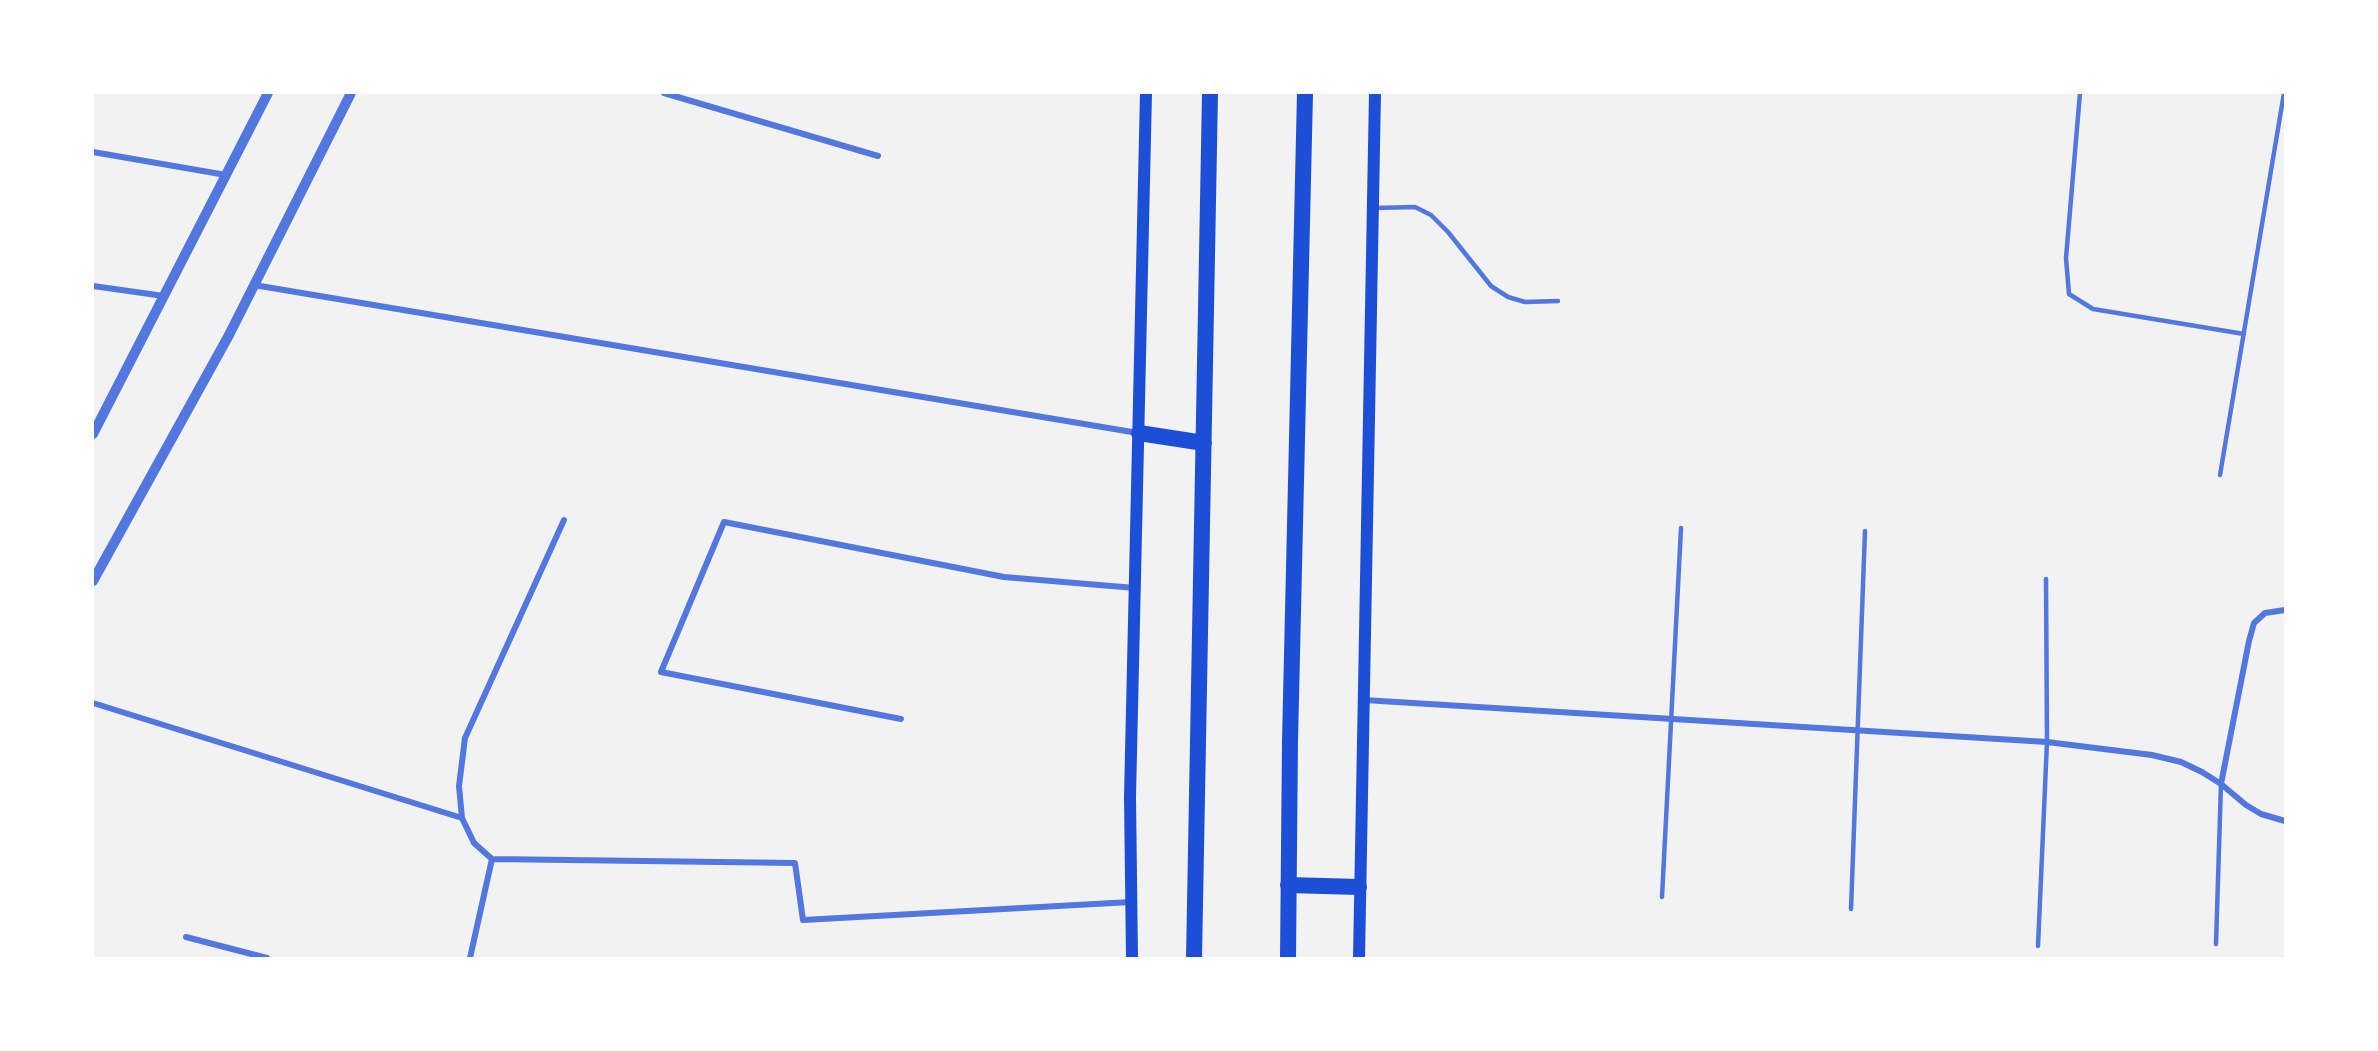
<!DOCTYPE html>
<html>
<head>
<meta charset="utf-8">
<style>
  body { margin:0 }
  #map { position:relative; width:2378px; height:1051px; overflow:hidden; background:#f2f2f2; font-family:"Work Sans",sans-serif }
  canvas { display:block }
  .frame { position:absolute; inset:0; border:94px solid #fff; pointer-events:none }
</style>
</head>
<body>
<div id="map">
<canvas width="2378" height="1051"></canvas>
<div class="frame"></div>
</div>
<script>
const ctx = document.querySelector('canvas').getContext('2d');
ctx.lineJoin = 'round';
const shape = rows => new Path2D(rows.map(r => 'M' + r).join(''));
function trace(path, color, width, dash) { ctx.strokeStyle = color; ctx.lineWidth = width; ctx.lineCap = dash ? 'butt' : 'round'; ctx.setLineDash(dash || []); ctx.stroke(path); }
trace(shape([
  [2080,93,2066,258,2069,294,2093,309,2244,334],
  [1374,208,1415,207,1431,215,1448,232,1491,286,1508,297,1525,302,1558,301],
  [2220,475,2284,93],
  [1662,897,1681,528],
  [1851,909,1865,531],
  [2216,944,2221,784],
  [2038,946,2047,742,2046,579]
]), '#5277de', 4.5);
trace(shape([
  [664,93,878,156],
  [93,152,226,175],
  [254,285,1138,433],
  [93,286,164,296],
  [1364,700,2047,742,2152,755,2181,762,2202,772,2221,784,2246,805,2261,814,2285,821],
  [93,703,462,818],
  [901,719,661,672,724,522,1004,577,1135,588],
  [2221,784,2249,641,2254,623,2265,613,2285,610],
  [492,859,474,843,462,818,459,786,465,738,564,520],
  [186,937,267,958],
  [470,958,492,859,795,863,803,920,1131,902]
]), '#5277de', 6);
trace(shape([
  [93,434,268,93],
  [93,581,229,335,351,93]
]), '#5277de', 10);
trace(shape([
  [1132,958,1130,797,1146,93],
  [1359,958,1375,93]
]), '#1d4ed8', 12);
trace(shape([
  [1139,433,1204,443],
  [1288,885,1359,887],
  [1194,958,1210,93],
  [1288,958,1290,741,1305,93]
]), '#1d4ed8', 16);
</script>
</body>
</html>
